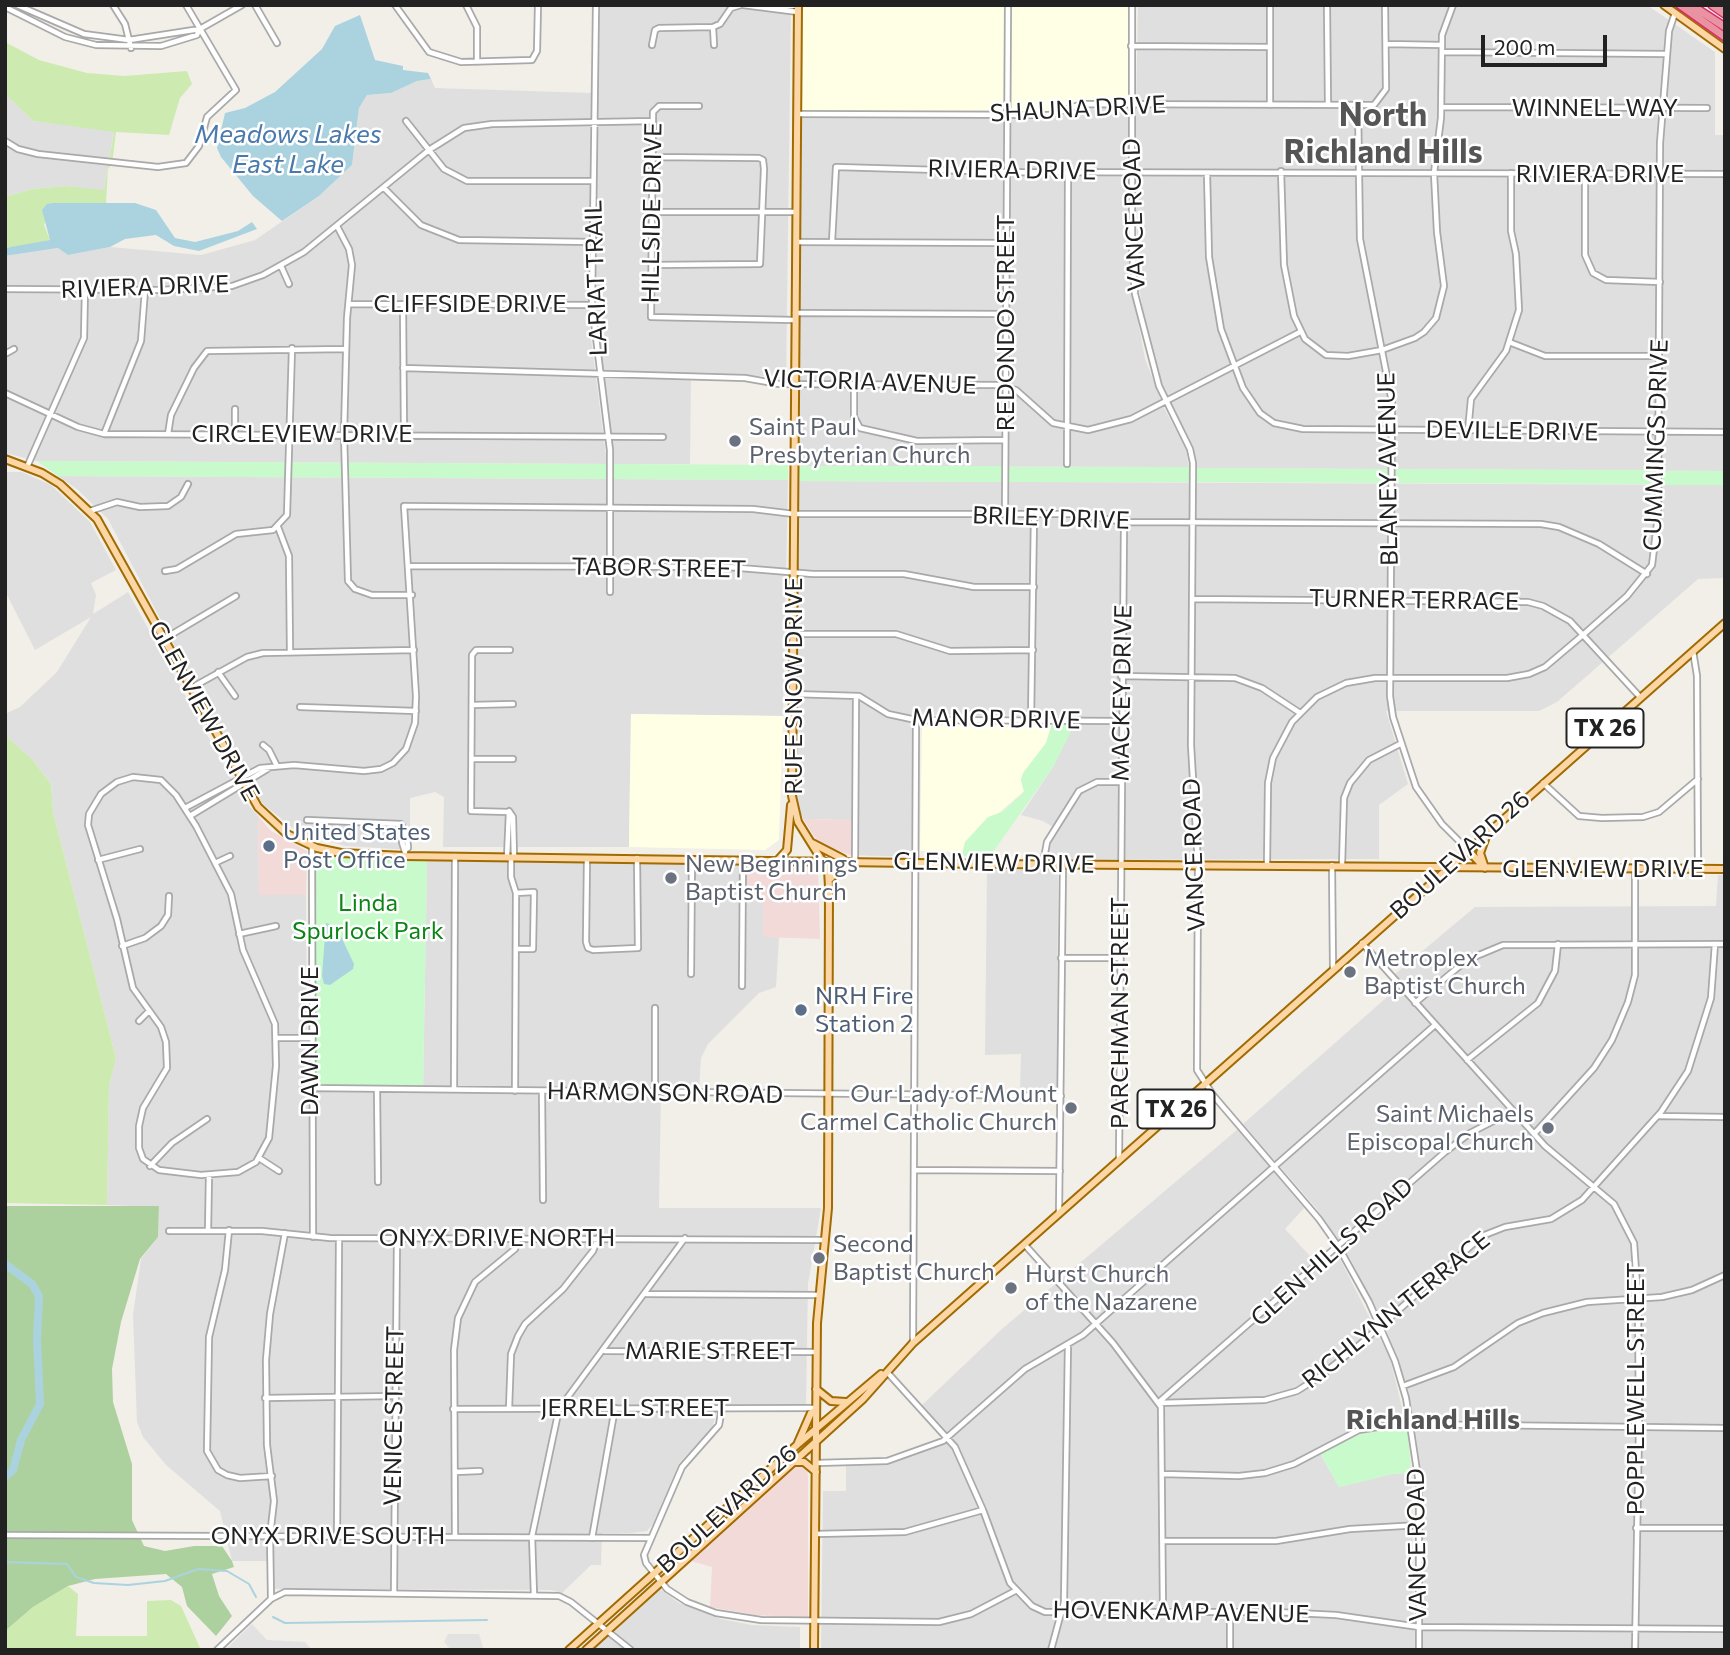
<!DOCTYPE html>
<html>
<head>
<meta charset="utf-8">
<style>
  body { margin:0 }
  #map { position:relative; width:1730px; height:1655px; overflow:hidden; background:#f2efe9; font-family:Commissioner,sans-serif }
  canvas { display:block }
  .frame { position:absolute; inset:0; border:7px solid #222; pointer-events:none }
  .scale { position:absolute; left:1481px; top:35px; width:126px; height:32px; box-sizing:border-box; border:4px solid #222; border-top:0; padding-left:9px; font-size:21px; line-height:24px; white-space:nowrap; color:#222; -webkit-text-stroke:5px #fff; paint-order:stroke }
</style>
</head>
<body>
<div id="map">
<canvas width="1730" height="1655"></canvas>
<div class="frame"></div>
<div class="scale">200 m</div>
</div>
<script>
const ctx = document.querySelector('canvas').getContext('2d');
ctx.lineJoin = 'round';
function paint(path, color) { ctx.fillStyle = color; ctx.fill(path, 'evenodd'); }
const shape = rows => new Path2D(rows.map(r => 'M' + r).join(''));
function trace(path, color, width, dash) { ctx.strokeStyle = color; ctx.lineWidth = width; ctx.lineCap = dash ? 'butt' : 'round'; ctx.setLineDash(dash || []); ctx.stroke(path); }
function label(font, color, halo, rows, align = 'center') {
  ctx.font = font + ' Commissioner,sans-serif'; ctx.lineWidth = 5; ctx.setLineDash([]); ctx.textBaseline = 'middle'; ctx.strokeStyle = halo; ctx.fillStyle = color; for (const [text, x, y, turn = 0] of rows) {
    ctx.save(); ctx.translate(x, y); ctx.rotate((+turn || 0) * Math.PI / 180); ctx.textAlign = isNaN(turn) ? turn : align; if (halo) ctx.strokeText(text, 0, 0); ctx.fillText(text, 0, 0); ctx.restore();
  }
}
paint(shape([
  [598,5,791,5,786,382,764,376,691,375,690,464,614,464,596,326],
  [1138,5,1647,5,1715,52,1715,135,1725,135,1725,471,1196,468,1193,446,1164,390,1146,328,1138,282,1135,166],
  [431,79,435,88,591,93,590,331,607,464,37,461,5,453,5,256,59,248,68,255,110,247,201,255,255,240,319,196,352,165,359,108,367,95,391,93,417,81],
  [5,94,33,121,114,131,104,191,66,186,32,189,5,197],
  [1128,107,1131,284,1145,359,1164,408,1186,449,1189,467,799,466,802,117,1059,117,1078,109],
  [5,472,22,472,51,485,90,522,116,570,91,583,96,595,93,614,128,592,242,798,258,816,259,894,306,895,307,1091,423,1093,427,860,746,864,746,899,763,899,763,937,779,937,776,987,759,993,708,1044,701,1058,699,1089,661,1089,659,1208,821,1208,808,1284,806,1405,719,1404,712,1428,679,1463,653,1524,647,1531,631,1533,602,1533,601,1565,591,1565,562,1593,552,1590,267,1589,267,1561,232,1561,220,1511,166,1465,143,1437,137,1422,133,1315,141,1259,158,1237,159,1207,107,1205,109,1086,116,1058,53,812,51,784,33,760,5,735,5,714,20,707,57,672,91,617,35,650,5,591],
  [58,476,788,480,783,716,631,714,629,847,443,847,444,797,435,792,410,798,410,850,346,846,312,837,294,829,263,804,240,771,108,519,77,489],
  [799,481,1725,485,1725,578,1698,579,1557,702,1539,711,1386,711,1408,784,1379,805,1379,859,1047,860,1050,844,1058,830,1043,821,1021,815,1053,767,1077,716,913,715,912,857,851,855,852,820,803,819,796,799],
  [987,870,1058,870,1057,1093,1020,1091,1021,1054,985,1055],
  [1718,875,1725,875,1725,1650,1422,1650,1420,1462,1409,1393,1386,1330,1351,1260,1316,1208,1243,1124,1403,983,1395,974,1475,907,1716,906],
  [1238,1129,1304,1208,1285,1229,1321,1268,1337,1253,1390,1358,1405,1420,1382,1421,1350,1430,1317,1448,1339,1487,1392,1474,1411,1473,1415,1650,821,1650,823,1491,846,1491,846,1466,882,1465,952,1439,922,1405,1002,1329],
  [660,1589,679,1603,721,1619,752,1625,800,1627,800,1650,591,1650]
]), '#e0dfdf');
paint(shape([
  [258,816,271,831,307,851,306,895,259,895],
  [803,819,852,820,851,855,820,845],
  [746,866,811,867,818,870,820,939,763,937,763,900,746,900],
  [800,1465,807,1466,808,1477,808,1618,756,1615,710,1607,712,1567,691,1561,790,1469]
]), '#f2dad9');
paint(shape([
  [803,5,1004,5,1003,110,802,111],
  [1010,5,1129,5,1128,100,1085,101,1053,111,1010,111],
  [631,714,783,716,779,840,765,850,629,847],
  [925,723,1052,724,1046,743,1023,774,1021,780,1024,791,965,842,962,852,920,851,922,725]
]), '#ffffe5');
paint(shape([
  [5,42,39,60,87,73,124,76,187,71,192,84,180,98,169,135,116,132,112,164,108,169,106,203,53,203,44,225,50,240,19,247,5,247,5,197,32,189,66,186,104,190,114,132,33,121,5,94],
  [5,735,33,760,51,784,53,812,116,1058,109,1086,107,1205,5,1203],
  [68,1586,78,1594,76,1636,147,1636,147,1601,171,1600,181,1606,201,1650,5,1650,5,1631,33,1607]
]), '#cdebb0');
paint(shape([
  [5,1206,159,1206,158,1237,140,1259,121,1322,112,1369,113,1402,132,1464,132,1520,144,1546,165,1551,194,1546,222,1546,232,1561,234,1567,212,1574,219,1596,232,1616,216,1636,187,1606,182,1587,166,1574,95,1579,68,1586,33,1607,5,1631]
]), '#add19e');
paint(shape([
  [37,461,607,464,607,479,58,476],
  [614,464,788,465,788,480,614,479],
  [799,466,1002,466,1002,482,799,481],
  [1008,467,1189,467,1189,482,1008,482],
  [1196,468,1388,469,1388,483,1196,482],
  [1395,469,1655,470,1655,484,1395,483],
  [1661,471,1725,471,1725,485,1661,485],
  [1052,724,1075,724,1053,767,993,852,993,857,962,856,965,842,988,817,1002,812,1024,792,1021,780,1023,773,1046,743],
  [318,852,344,858,427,860,423,1086,313,1086,311,889],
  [1408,1428,1411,1473,1392,1474,1339,1487,1320,1453,1364,1433]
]), '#c8facc');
paint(shape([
  [252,1624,267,1640,305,1642,312,1650,225,1650],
  [448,1634,479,1634,484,1650,451,1650,444,1642]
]), '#e2e2e2');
paint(shape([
  [360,15,375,60,403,66,403,70,428,73,431,79,417,81,391,93,367,95,359,108,352,165,319,196,282,221,253,196,221,157,217,148,225,113,245,108,275,92,322,49,335,26],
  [53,203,135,203,156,210,175,238,195,242,238,231,252,222,257,229,199,251,174,246,156,235,125,239,110,247,68,255,58,248,5,256,5,248,50,240,42,210,47,204],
  [326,923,336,926,354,964,353,969,330,985,324,984,322,976]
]), '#aad3df');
trace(shape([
  [5,1562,67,1564,76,1577,94,1583,128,1585,165,1581,198,1569,227,1571,249,1584,256,1597],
  [273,1617,285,1623,487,1620]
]), '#aad3df', 2);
trace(shape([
  [5,1264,32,1284,39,1296,37,1339,40,1404,21,1440,13,1470,5,1477]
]), '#aad3df', 8);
const minor = shape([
  [17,5,84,34,129,40,200,29,242,5],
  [113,5,125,24,131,48],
  [255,5,277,43],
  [395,5,429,52,461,62,532,60,537,51,538,5],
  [466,5,477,27,477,62],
  [596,5,592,305,610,450,610,592],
  [743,5,798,12],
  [1132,5,1132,248,1135,294,1159,386,1190,449,1193,463,1191,745,1198,865,1197,1070,1213,1095,1319,1219,1338,1246,1369,1302,1395,1361,1406,1398,1419,1484,1419,1650],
  [1270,5,1270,105],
  [1327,5,1328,105],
  [5,7,65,37,96,45,161,46,197,35,199,29],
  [777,8,798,5],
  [713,27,714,45],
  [1386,44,1442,45],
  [652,45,655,30,659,28,713,27,720,24,731,8,741,5],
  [1131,46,1270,47],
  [1442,52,1667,54],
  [1358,105,1360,239,1392,402,1390,696,1393,717,1416,787,1442,824,1467,849],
  [699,106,659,106,653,112,651,317,794,320],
  [1441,107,1707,108],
  [797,114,1049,115,1082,104,1374,105,1386,89,1385,5],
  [406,121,444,169,467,181,593,181],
  [5,141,18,149,38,154,158,167,186,163,199,146,207,117,236,90,186,5],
  [1281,171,1284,265,1294,316,1305,339,1326,355,1348,356,1382,350,1415,338,1424,332,1436,318,1444,286,1437,232,1434,173,1441,118,1442,35,1453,5],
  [1207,173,1209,257,1221,329,1243,388,1260,413,1274,423,1303,429,1725,432],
  [1585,174,1585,255,1593,273,1606,280,1660,282],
  [384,188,421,225,459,240,592,242],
  [654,212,795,212],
  [337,226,349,249,352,265,347,318,344,434,348,581,355,589,372,595,412,595],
  [796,242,1006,243],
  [832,242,836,167,1008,172,1725,174],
  [652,265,760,264,764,169,763,160,759,158,653,157],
  [281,266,289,284],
  [5,289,160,290,232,286,263,275,304,252,429,150,464,128,492,124,653,121],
  [349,304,592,305],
  [403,304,404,435],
  [795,313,1006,314],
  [1509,342,1545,356,1659,356],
  [5,354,14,349],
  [403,368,745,378,779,384,998,385,1016,390,1053,423,1088,430,1131,419,1300,332],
  [854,384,854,417,860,428,917,441,1005,440],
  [5,393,78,427,104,434,663,437],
  [235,409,235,434],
  [1468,431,1471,399,1506,351,1519,310,1516,254,1511,231,1511,173],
  [104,434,141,341,145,290],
  [168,434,171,415,194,368,207,351,345,349],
  [1067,464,1068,171],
  [27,467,84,338,85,289],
  [90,511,117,502,140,507,168,506,181,497,188,484],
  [1005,514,1008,5],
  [278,527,289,556,290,651],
  [409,566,728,567,813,574,904,574,974,587,1034,587],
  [165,571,177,569,236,534,273,530,287,515,292,348],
  [1192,599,1528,602,1543,606,1570,621,1640,697],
  [793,634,896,634,950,651,1033,650],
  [164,639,236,596],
  [1693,651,1697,676,1698,869],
  [218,672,235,696],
  [1121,676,1235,678,1262,688,1300,713],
  [191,688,247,657,263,653,414,650],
  [793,694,859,696,888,714,916,720,1121,721],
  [472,705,513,704],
  [300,707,416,711],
  [1031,720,1034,515],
  [263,745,269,750,277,766],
  [472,759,513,759],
  [133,777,161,780,176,795,196,826,231,894,243,950,275,1024,276,1066,269,1138,256,1162,238,1172,201,1175,159,1170,143,1159,139,1148,139,1126,143,1108,167,1068,166,1042,161,1027,133,988,117,919,88,825,89,814,101,794,117,782,133,777],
  [1543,783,1579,816,1602,818,1643,817,1659,812,1698,779],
  [185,808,260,768,294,765,364,771,381,769,393,763,406,749,415,723,416,696,404,506,753,509,794,514,1077,514,1124,522,1541,524,1559,527,1599,544,1647,574],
  [509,811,513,817,514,857],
  [509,812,471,811,472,655,476,650,510,650],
  [190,816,269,768],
  [307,820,401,824,407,836,408,848,405,850],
  [312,846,313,1237],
  [405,852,402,842,405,833],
  [507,857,509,812],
  [511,858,511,877,516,893,515,1091],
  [587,859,586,942,588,948,593,950,638,948,637,858],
  [98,860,140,849],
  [855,861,856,696],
  [215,863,230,856],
  [1043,864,1047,842,1079,791,1097,782,1120,782],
  [1267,865,1268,783,1273,758,1292,722,1317,697,1346,683,1375,678,1507,678,1529,674,1545,667,1584,634,1627,596,1652,565,1658,515,1660,143,1669,31,1675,13],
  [1332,865,1333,968],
  [1342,865,1344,798,1350,783,1369,760,1400,744],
  [239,934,276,926],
  [1362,943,1545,1146,1614,1204,1634,1243,1638,1299,1639,1428,1635,1650],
  [122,946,145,938,161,926,168,915,169,896],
  [516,949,533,949,534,892,516,893],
  [1061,958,1120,958],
  [691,974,692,859],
  [742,986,743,860],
  [1415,1003,1467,960,1503,945,1725,944],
  [139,1021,149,1011],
  [276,1038,310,1038],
  [1467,1060,1538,1003,1555,971,1558,944],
  [310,1088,1061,1096],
  [377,1089,378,1182],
  [454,1089,455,856],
  [542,1092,543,1200],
  [655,1093,655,1008],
  [1659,1116,1725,1117],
  [1534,1134,1594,1068,1612,1040,1628,1002,1635,975,1635,869],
  [259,1158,279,1171],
  [1119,1161,1124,522],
  [150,1166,172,1143,207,1119],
  [914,1170,1060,1171],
  [1059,1213,1063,865],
  [229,1230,225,1270,209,1337,207,1451,218,1470,227,1475,240,1478,272,1476],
  [169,1231,262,1231,330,1238,825,1240],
  [208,1231,209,1175],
  [1025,1245,1113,1343,1161,1407,1163,1610],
  [646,1294,819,1295],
  [913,1342,916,720],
  [605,1351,816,1352],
  [887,1372,955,1447,983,1510,1010,1583,1032,1606,1045,1612,1276,1612,1336,1615,1419,1627,1725,1629],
  [1403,1386,1454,1367,1518,1323,1543,1313,1587,1302,1662,1297,1692,1290,1725,1275],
  [265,1398,393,1396],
  [1159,1402,1445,1152,1470,1133,1513,1111],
  [1159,1403,1265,1400,1297,1391,1319,1377,1358,1346,1482,1236,1505,1227,1551,1219,1582,1200,1661,1112,1688,1071,1711,998,1715,944],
  [722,1408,719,1425,682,1467,644,1555,646,1563,667,1589,687,1602,716,1613,761,1620,939,1622,971,1614,1015,1591],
  [453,1409,816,1408],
  [509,1409,511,1354,518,1336,525,1324,563,1289,593,1251,598,1238],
  [816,1463,887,1461,943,1441,1025,1369,1083,1335,1435,1025],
  [455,1472,480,1471],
  [1163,1474,1239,1476,1265,1473,1294,1464,1359,1430,1397,1424,1725,1428],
  [1636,1528,1725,1528],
  [815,1534,905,1532,983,1510],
  [5,1535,651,1538],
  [455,1536,454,1350,458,1318,475,1282,515,1249,518,1239],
  [337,1537,339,1238],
  [592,1538,615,1408],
  [1163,1541,1276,1541,1350,1529,1420,1525],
  [394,1593,397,1238],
  [534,1595,532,1536,559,1409,685,1238],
  [271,1598,270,1536,274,1501,267,1445,266,1360,270,1314,285,1233],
  [217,1650,271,1599,285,1592,559,1596,571,1602,631,1650],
  [1051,1650,1064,1602,1068,1344],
  [1230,1650,1230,1611]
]);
const major = shape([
  [798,5,792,796,798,822,828,870,829,887,828,1208,817,1323,814,1650],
  [1664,5,1725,49],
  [5,459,42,473,60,484,97,519,258,807,287,834,317,848,341,853,405,856,987,864,1725,869],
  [812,843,843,859],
  [1467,849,1481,864],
  [778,860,787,850,791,805],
  [1485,868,1480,853,1487,834],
  [830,879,840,869,856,864],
  [816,1389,831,1401,846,1402],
  [797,1445,811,1413,816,1410],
  [793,1462,804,1462,816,1472],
  [569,1650,797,1445,881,1374],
  [586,1650,863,1399,913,1343,1725,623]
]);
const highway = shape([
  [1680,5,1725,37],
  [1691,5,1725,27],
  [1712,5,1725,14],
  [1724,5,1725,6]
]);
trace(minor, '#a9a9a9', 8);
trace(major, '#a06b00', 10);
trace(highway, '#dc2a67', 10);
trace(minor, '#fff', 4.5);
trace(major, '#fcd6a4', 6);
trace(highway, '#e892a2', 7);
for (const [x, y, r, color] of [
  [735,441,7,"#6b7280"],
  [269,846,7,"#5c6f8a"],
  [671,878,7,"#6b7280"],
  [1350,972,7,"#6b7280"],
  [801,1010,7,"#5c6f8a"],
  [1071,1108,7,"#6b7280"],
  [1548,1128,7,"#6b7280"],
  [819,1258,7,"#6b7280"],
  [1011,1288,7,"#6b7280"]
]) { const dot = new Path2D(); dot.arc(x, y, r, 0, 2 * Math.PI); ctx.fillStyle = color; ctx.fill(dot); trace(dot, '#fff', 2.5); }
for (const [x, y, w] of [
  [1605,728,77],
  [1176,1109,77]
]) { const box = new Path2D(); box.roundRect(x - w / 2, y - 19.5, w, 39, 5); ctx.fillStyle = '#fff'; ctx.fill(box); trace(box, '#222', 2); }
label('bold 23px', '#222', null, [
  ["TX 26",1605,728],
  ["TX 26",1176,1109]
]);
label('24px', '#222', '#fff', [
  ["WINNELL WAY",1595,108],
  ["SHAUNA DRIVE",1078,109,-3],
  ["RIVIERA DRIVE",1012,170,1],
  ["RIVIERA DRIVE",1600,174],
  ["HILLSIDE DRIVE",652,213,-89],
  ["VANCE ROAD",1134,215,-92],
  ["LARIAT TRAIL",596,278,-92],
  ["RIVIERA DRIVE",145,287,-2],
  ["CLIFFSIDE DRIVE",470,304],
  ["REDONDO STREET",1006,323,-90],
  ["VICTORIA AVENUE",870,382,2],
  ["DEVILLE DRIVE",1512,431,1],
  ["CIRCLEVIEW DRIVE",302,434],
  ["CUMMINGS DRIVE",1656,445,-88],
  ["BLANEY AVENUE",1388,469,-91],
  ["BRILEY DRIVE",1051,518,2],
  ["TABOR STREET",659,568,1],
  ["TURNER TERRACE",1414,600,1],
  ["RUFE SNOW DRIVE",794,686,-90],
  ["MACKEY DRIVE",1122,693,-89],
  ["GLENVIEW DRIVE",204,711,61],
  ["MANOR DRIVE",996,719,1],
  ["VANCE ROAD",1194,855,-92],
  ["BOULEVARD 26",1460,855,-42],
  ["GLENVIEW DRIVE",994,863,1],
  ["GLENVIEW DRIVE",1603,869],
  ["PARCHMAN STREET",1120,1013,-90],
  ["DAWN DRIVE",310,1041,-90],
  ["HARMONSON ROAD",665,1093,1],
  ["ONYX DRIVE NORTH",497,1238],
  ["GLEN HILLS ROAD",1332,1252,-42],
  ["RICHLYNN TERRACE",1396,1310,-39],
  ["MARIE STREET",710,1351],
  ["POPPLEWELL STREET",1636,1389,-90],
  ["JERRELL STREET",635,1408],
  ["VENICE STREET",394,1416,-89],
  ["BOULEVARD 26",727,1509,-42],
  ["ONYX DRIVE SOUTH",328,1536],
  ["VANCE ROAD",1417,1545,-91],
  ["HOVENKAMP AVENUE",1181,1612,1]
]);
label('24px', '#5b616d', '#fff', [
  ["Saint Paul",749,427],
  ["Presbyterian Church",749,455],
  ["New Beginnings",685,864],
  ["Baptist Church",685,892],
  ["Metroplex",1364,958],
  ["Baptist Church",1364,986],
  ["Our Lady of Mount",1057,1094,"right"],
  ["Carmel Catholic Church",1057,1122,"right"],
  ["Saint Michaels",1534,1114,"right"],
  ["Episcopal Church",1534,1142,"right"],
  ["Second",833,1244],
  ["Baptist Church",833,1272],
  ["Hurst Church",1025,1274],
  ["of the Nazarene",1025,1302]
], 'left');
label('24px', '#4e5e75', '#fff', [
  ["United States",283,832],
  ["Post Office",283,860],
  ["NRH Fire",815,996],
  ["Station 2",815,1024]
], 'left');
label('24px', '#0c8416', '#fff', [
  ["Linda",368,903],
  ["Spurlock Park",368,931]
]);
label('italic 26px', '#4a7aab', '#fff', [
  ["Meadows Lakes",288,134],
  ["East Lake",288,164]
]);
label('bold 28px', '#555', '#fff', [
  ["Richland Hills",1433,1420]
]);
label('bold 32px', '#555', '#fff', [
  ["North",1383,115],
  ["Richland Hills",1383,152]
]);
</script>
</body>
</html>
